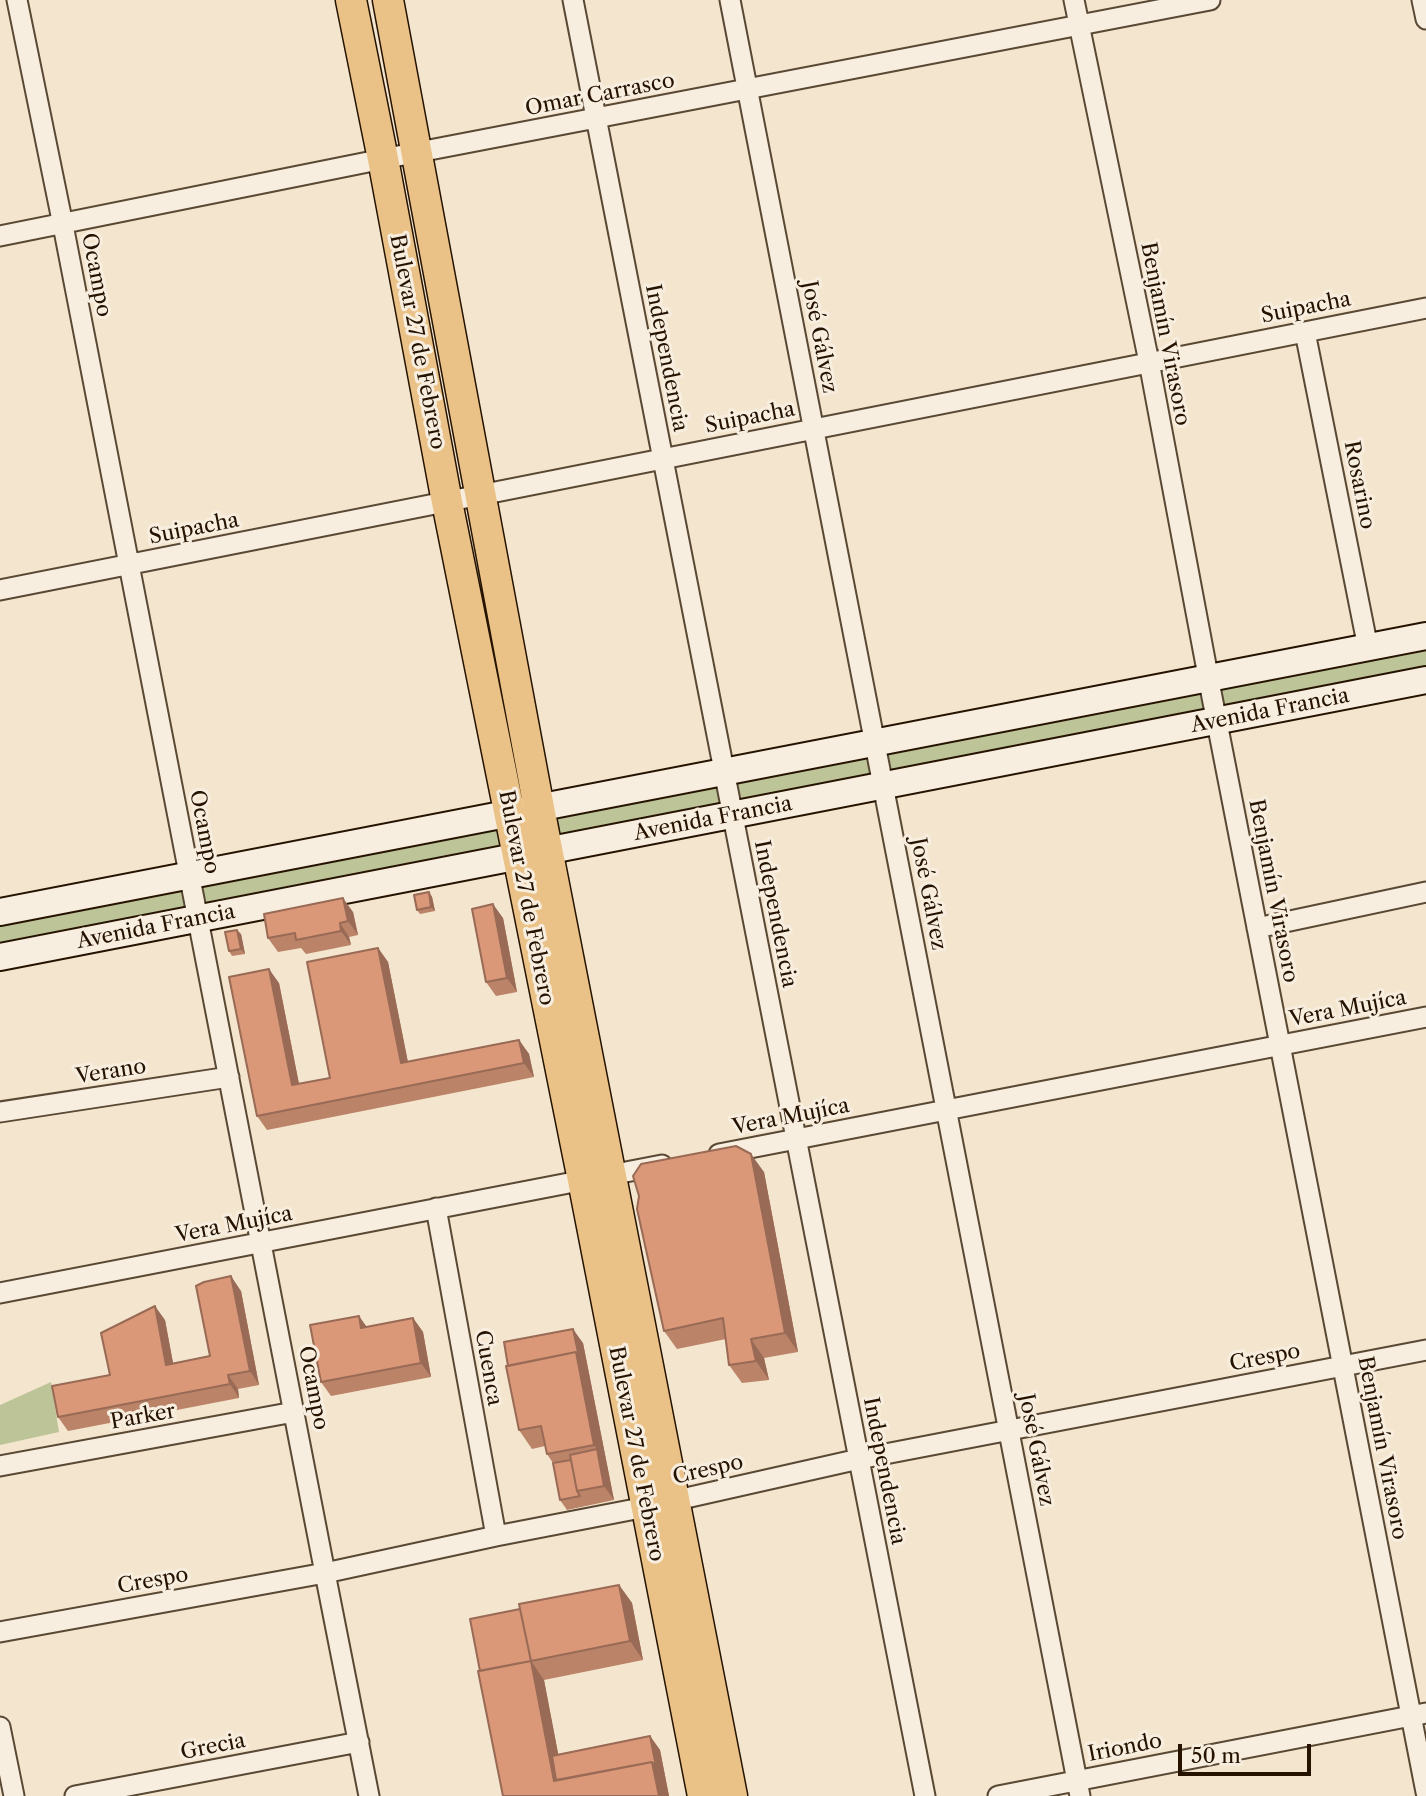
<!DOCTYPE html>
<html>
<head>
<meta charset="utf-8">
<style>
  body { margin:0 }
  #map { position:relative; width:1426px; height:1796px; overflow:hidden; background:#f4e5ce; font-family:"Libre Caslon Text",serif }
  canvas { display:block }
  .scale { position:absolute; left:1178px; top:1744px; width:133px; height:32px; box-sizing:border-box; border:4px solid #251300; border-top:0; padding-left:9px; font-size:21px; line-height:24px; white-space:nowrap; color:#251300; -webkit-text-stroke:5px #f8eedf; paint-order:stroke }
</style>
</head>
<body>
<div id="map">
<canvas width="1426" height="1796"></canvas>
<div class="scale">50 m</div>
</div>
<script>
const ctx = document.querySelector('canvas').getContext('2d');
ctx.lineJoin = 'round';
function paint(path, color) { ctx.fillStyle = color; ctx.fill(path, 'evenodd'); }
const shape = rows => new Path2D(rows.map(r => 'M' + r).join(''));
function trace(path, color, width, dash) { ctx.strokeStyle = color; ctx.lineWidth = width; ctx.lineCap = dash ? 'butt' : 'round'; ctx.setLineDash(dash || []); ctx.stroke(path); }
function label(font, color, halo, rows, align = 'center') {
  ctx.font = font + ' "Libre Caslon Text",serif'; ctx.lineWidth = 6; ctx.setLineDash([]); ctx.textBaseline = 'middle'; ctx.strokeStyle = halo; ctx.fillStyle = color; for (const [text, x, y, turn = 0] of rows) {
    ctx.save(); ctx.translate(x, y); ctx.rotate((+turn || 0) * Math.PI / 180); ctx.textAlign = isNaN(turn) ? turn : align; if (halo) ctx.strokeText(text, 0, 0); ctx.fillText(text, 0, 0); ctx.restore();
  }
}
paint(shape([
  [1426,636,1426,680,0,957,0,912],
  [51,1382,59,1432,0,1445,0,1405]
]), '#bdc498');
const minor = shape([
  [17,0,63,225,325,1573,369,1796],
  [573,0,925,1796],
  [730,0,1080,1796],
  [1074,0,1149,362,1212,697,1426,1792],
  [1422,0,1426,19],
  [0,236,393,157,1210,0],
  [1305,332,1368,648],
  [0,590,1426,308],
  [1257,928,1426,892],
  [0,1112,229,1077],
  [719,1154,1426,1017],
  [436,1208,496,1536],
  [0,1293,662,1165],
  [0,1466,294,1412],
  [0,1632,325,1573,496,1536,646,1507,859,1459,1426,1350],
  [0,1727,14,1796],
  [75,1796,359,1742],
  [998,1796,1426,1713]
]);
const secondary = shape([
  [0,912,1426,636],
  [0,957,1426,680]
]);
const primary = shape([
  [351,0,383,159,447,502,583,1180,703,1796],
  [388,0,539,808,732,1796]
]);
trace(minor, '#594834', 23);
trace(secondary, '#251300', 30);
trace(primary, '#251300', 33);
trace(minor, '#f8eedf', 19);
trace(secondary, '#f8eedf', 26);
trace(primary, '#eac287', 30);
paint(shape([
  [429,892,432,897,435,911,420,914,417,910],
  [353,912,358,935,349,937,351,945,306,954,301,948,278,952,268,938],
  [503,918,517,992,496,996,486,982],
  [241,934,245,954,232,956,229,951],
  [378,948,388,962,408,1062,519,1040,529,1054,534,1077,267,1130,257,1116,279,983,299,1084,330,1078],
  [764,1172,798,1352,764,1358,769,1380,742,1383,729,1365,726,1339,677,1349,664,1331],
  [241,1291,259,1385,238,1389,239,1398,68,1431,58,1417,110,1375,165,1320,173,1363,210,1356],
  [413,1318,423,1332,431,1377,331,1396,321,1382,366,1327],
  [583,1343,614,1500,567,1510,560,1500,553,1463,547,1454,545,1446,532,1449,519,1430],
  [619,1585,632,1603,643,1660,544,1680,558,1754,650,1736,660,1750,669,1796,503,1796,480,1671,520,1609]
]), '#bb8368');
paint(shape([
  [429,892,432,897,435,911,431,907],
  [343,898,353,912,358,935,348,921],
  [493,904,503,918,517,992,507,978],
  [340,923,349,937,351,945,341,931],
  [237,930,241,934,245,954,241,949],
  [378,948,388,962,411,1078,401,1063],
  [269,969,279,983,302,1099,292,1085],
  [519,1040,529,1054,534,1077,524,1063],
  [751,1154,764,1172,798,1352,785,1333],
  [231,1276,241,1291,259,1385,250,1371],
  [155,1306,165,1320,176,1379,166,1365],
  [359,1316,369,1330,361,1328],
  [413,1318,423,1332,431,1377,421,1363],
  [573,1329,583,1343,614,1500,604,1486,597,1449,594,1445,576,1352],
  [751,1339,764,1358,769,1380,756,1361],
  [228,1375,238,1389,239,1398,230,1384],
  [619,1585,632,1603,643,1660,630,1641],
  [531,1661,544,1680,564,1784,554,1781],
  [650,1736,660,1750,669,1796,659,1796,652,1762]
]), '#996a55');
const building = shape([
  [429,892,431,907,417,910,414,895,429,892],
  [343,898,348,921,340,923,341,931,296,940,295,933,268,938,264,914,343,898],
  [493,904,507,978,486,982,472,909,493,904],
  [237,930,241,949,229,951,225,932,237,930],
  [378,948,401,1063,519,1040,524,1063,257,1116,229,977,269,969,292,1085,330,1078,307,962,378,948],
  [736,1146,751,1154,785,1333,751,1339,756,1361,729,1365,723,1318,664,1331,637,1209,639,1196,633,1176,641,1164,736,1146],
  [231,1276,250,1371,228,1375,230,1384,58,1417,52,1386,110,1375,101,1333,155,1306,166,1365,210,1356,196,1286,204,1282,231,1276],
  [359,1316,361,1328,413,1318,421,1363,321,1382,310,1325,359,1316],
  [573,1329,579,1357,576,1352,508,1366,504,1342,573,1329],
  [576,1352,594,1445,547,1454,541,1426,519,1430,506,1366,576,1352],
  [597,1449,604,1486,577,1491,570,1455,597,1449],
  [571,1460,577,1491,580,1496,560,1500,553,1463,571,1460],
  [619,1585,630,1641,531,1661,554,1781,652,1762,659,1796,503,1796,478,1671,531,1661,519,1604,619,1585],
  [520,1609,531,1661,480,1671,470,1619,520,1609],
  [650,1736,656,1766,652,1762,556,1780,552,1756,650,1736]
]);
paint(building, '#da9879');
trace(building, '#996a55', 2);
label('21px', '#251300', '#f8eedf', [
  ["Omar Carrasco",600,95,-11],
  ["Ocampo",96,275,79],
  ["Suipacha",1306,308,-11],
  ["Benjamín Virasoro",1165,334,79],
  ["José Gálvez",819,337,79],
  ["Bulevar 27 de Febrero",417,342,79],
  ["Independencia",666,358,79],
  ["Suipacha",750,418,-11],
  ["Rosarino",1359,485,79],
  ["Suipacha",194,529,-11],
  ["Avenida Francia",1270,711,-11],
  ["Avenida Francia",713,819,-11],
  ["Ocampo",204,832,79],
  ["Benjamín Virasoro",1273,891,79],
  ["José Gálvez",928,894,79],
  ["Bulevar 27 de Febrero",526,898,79],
  ["Independencia",775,914,79],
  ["Avenida Francia",156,927,-11],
  ["Vera Mujíca",1348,1009,-11],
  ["Verano",111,1072,-9],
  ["Vera Mujíca",791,1117,-11],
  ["Vera Mujíca",234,1225,-11],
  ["Crespo",1265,1358,-11],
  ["Cuenca",488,1368,80],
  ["Ocampo",313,1388,79],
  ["Parker",143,1417,-10],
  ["Benjamín Virasoro",1382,1448,79],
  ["José Gálvez",1036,1450,79],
  ["Bulevar 27 de Febrero",636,1454,79],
  ["Crespo",708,1470,-13],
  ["Independencia",884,1471,79],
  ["Crespo",153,1581,-10],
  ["Grecia",213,1747,-11],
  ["Iriondo",1125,1748,-11]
]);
</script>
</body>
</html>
